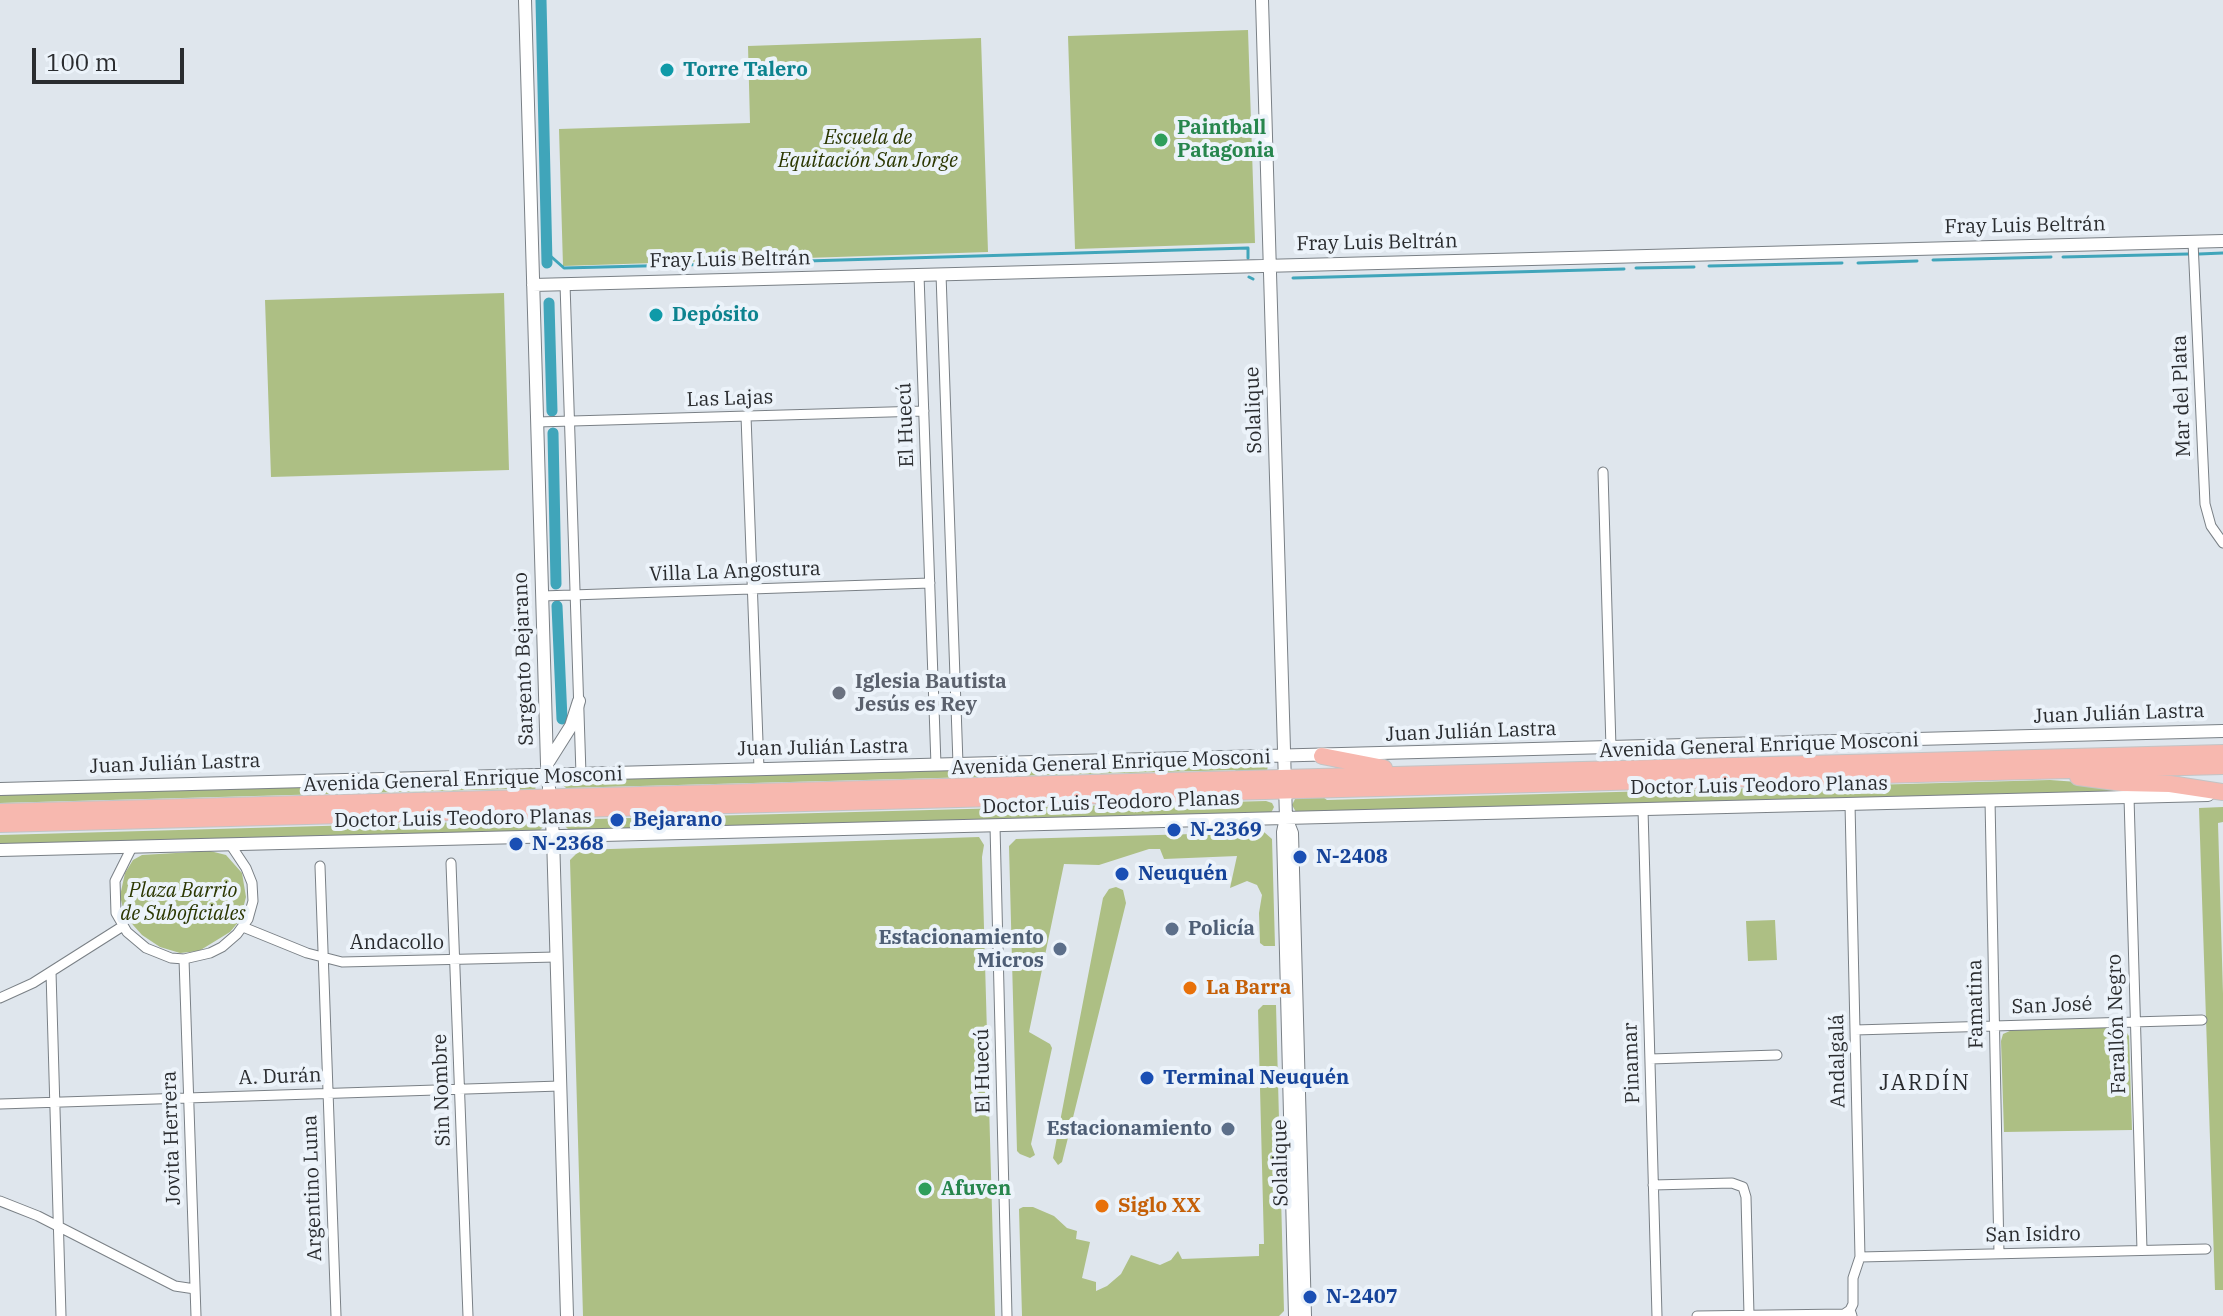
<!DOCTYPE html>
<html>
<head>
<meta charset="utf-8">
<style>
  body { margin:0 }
  #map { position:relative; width:2223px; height:1316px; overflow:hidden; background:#dfe6ed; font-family:"IBM Plex Serif",serif }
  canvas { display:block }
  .scale { position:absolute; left:32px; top:48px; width:152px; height:36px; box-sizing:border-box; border:4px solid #2a2c2f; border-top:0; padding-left:10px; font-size:24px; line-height:28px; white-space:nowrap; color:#2a2c2f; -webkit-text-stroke:6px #ecf3fa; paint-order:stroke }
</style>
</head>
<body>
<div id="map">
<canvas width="2223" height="1316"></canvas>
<div class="scale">100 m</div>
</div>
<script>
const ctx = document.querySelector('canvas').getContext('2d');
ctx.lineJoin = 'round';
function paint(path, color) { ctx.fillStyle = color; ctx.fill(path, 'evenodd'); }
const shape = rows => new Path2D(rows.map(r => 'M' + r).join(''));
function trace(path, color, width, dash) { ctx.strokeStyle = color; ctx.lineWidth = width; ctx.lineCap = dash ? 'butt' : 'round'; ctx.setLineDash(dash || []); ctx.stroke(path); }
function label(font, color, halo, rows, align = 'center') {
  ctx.font = font + ' "IBM Plex Serif",serif'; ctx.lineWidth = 8; ctx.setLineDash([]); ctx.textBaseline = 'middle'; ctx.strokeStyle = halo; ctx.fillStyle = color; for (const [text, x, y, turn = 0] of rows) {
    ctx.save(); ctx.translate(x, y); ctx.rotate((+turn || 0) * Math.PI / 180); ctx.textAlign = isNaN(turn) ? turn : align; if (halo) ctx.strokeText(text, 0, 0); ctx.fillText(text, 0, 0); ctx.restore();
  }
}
paint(shape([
  [1248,30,1255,243,1075,249,1068,36],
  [981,38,988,252,563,266,559,129,750,123,748,46],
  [504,293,509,470,271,477,265,300],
  [1265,761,1268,764,1267,772,1240,775,1235,770,566,788,562,784,567,780],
  [532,780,536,785,535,791,514,793,509,789,0,803,0,794],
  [2050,780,2175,789,1302,813,1296,812,1292,805,1296,797,1320,795,1327,800],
  [1266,801,1272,803,1274,807,1271,813,570,831,563,824,566,817,589,814,594,819],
  [2223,807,2223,822,2218,823,2223,994,2223,1290,2215,1290,2199,808],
  [537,820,542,820,544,826,538,832,0,846,0,835],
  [1264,832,1272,839,1275,946,1264,946,1260,943,1259,913,1262,895,1257,885,1247,881,1230,888,1237,856,1164,859,1160,849,1149,849,1099,865,1064,864,1029,1032,1050,1044,1052,1048,1031,1144,1035,1155,1030,1158,1020,1154,1017,1151,1009,846,1016,839],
  [979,837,984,845,982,857,995,1316,583,1316,570,860,580,850],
  [210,851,226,855,242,873,246,897,240,920,230,932,199,951,180,953,160,947,142,935,125,916,120,896,125,873,133,860,142,855],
  [1116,887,1123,890,1126,903,1062,1162,1058,1165,1053,1158,1103,898,1109,889],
  [1775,920,1777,960,1748,961,1746,921],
  [1263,1005,1276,1005,1284,1311,1279,1316,1022,1316,1019,1209,1023,1207,1033,1207,1054,1216,1067,1228,1077,1231,1076,1239,1090,1242,1082,1278,1096,1282,1096,1291,1107,1286,1121,1274,1131,1255,1160,1265,1171,1260,1178,1251,1182,1259,1259,1256,1259,1244,1264,1244,1258,1010],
  [2118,1027,2125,1030,2129,1036,2132,1130,2004,1132,2001,1041,2003,1034,2012,1030]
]), '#adbf84');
trace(shape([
  [547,253,564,268,759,263],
  [2199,254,2223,253],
  [2063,257,2188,254],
  [1933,260,2051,257],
  [773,262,1248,248,1248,258],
  [1858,263,1917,261],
  [1709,266,1842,263],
  [1636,268,1694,267],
  [1249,277,1253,279],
  [1293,278,1624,269]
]), '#40a5ba', 3);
trace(shape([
  [541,0,547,263],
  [549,303,552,411],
  [553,433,556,584],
  [557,606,562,719]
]), '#40a5ba', 11);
const street = shape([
  [2193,242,2205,504,2211,526,2223,543],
  [941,274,958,764],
  [919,275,936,765],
  [565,284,581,774],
  [746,416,759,769],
  [537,422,924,411],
  [1603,472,1611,748],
  [542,596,930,583],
  [2129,797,2142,1250],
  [1990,800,1999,1254],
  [1850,804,1860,1257,1853,1278,1853,1304,1850,1310,1852,1316],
  [1643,809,1657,1316],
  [995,826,1007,1316],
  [132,847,115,881,116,913,127,932,146,948,171,958,184,959,210,953,222,947,237,934,248,919,253,901,252,883,246,868,230,844],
  [451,863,468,1316],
  [320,866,336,1316],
  [243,927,307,953,342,962,556,957],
  [184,959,196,1316],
  [51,972,61,1316],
  [0,998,33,983,123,926],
  [1855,1030,2202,1020],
  [1650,1059,1777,1055],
  [0,1104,560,1086],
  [1653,1185,1732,1183,1743,1187,1746,1197,1749,1315],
  [0,1201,38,1216,175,1286,195,1289],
  [1860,1257,2206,1249],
  [1697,1316,1844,1314,1850,1310]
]);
const secondary = shape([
  [525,0,547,764,553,836,567,1316],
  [1262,0,1286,818,1283,832,1295,1316],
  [533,285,2223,241],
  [547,764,571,726,579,701],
  [0,789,2223,731],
  [1286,818,1292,833,1305,1316],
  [0,850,2208,795]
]);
const highway = shape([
  [1322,756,1384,768],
  [2078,777,2123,783,2170,784,2223,792],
  [0,812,2223,753],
  [0,824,2223,766]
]);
trace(street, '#7a8086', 11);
trace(secondary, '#7a8086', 14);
trace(highway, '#c3c4c5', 18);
trace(street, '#fff', 9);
trace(secondary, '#fff', 12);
trace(highway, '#f7b8af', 16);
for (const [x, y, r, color] of [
  [667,70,8,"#0f9aa8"],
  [1161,140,8,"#2e9e5b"],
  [656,315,8,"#0f9aa8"],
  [839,693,8,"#6b7280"],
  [617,820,8,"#1a4fb4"],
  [1174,830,8,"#1a4fb4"],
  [516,844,8,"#1a4fb4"],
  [1300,857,8,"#1a4fb4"],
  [1122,874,8,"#1a4fb4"],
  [1172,929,8,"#5c6f8a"],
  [1060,949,8,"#5c6f8a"],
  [1190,988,8,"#e8710a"],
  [1147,1078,8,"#1a4fb4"],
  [1228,1129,8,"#5c6f8a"],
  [925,1189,8,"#2e9e5b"],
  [1102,1206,8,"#e8710a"],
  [1310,1297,8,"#1a4fb4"]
]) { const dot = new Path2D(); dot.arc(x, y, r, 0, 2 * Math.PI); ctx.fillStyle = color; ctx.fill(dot); trace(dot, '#ecf3fa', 3); }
label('bold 20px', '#0d838f', '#ecf3fa', [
  ["Torre Talero",683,70],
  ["Depósito",672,315]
], 'left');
label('bold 20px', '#27864d', '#ecf3fa', [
  ["Paintball",1177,128],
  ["Patagonia",1177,151],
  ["Afuven",941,1189]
], 'left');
label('italic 20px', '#2b3701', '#ecf3fa', [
  ["Escuela de",868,138],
  ["Equitación San Jorge",868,161],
  ["Plaza Barrio",183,891],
  ["de Suboficiales",183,914]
]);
label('20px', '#2a2c2f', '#ecf3fa', [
  ["Fray Luis Beltrán",2025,226,-1],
  ["Fray Luis Beltrán",1377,243,-1],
  ["Fray Luis Beltrán",730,260,-1],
  ["Mar del Plata",2182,396,-92],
  ["Las Lajas",730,399,-2],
  ["Solalique",1254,410,-92],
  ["El Huecú",906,425,-92],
  ["Villa La Angostura",735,572,-2],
  ["Sargento Bejarano",524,659,-92],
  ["Juan Julián Lastra",2119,714,-2],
  ["Juan Julián Lastra",1471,732,-2],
  ["Avenida General Enrique Mosconi",1759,746,-2],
  ["Juan Julián Lastra",823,748,-1],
  ["Avenida General Enrique Mosconi",1111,763,-2],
  ["Juan Julián Lastra",175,764,-2],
  ["Avenida General Enrique Mosconi",463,780,-2],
  ["Doctor Luis Teodoro Planas",1759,786,-1],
  ["Doctor Luis Teodoro Planas",1111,803,-2],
  ["Doctor Luis Teodoro Planas",463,819,-1],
  ["Andacollo",397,943],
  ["Famatina",1976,1004,-91],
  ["San José",2052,1006,-2],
  ["Farallón Negro",2117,1024,-92],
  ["Andalgalá",1838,1061,-91],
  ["Pinamar",1632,1063,-92],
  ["El Huecú",983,1071,-91],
  ["A. Durán",280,1077,-2],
  ["Sin Nombre",442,1090,-92],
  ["Jovita Herrera",172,1138,-92],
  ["Solalique",1281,1163,-91],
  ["Argentino Luna",313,1188,-92],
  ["San Isidro",2033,1235,-1]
]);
label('bold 20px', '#5b616d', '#ecf3fa', [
  ["Iglesia Bautista",855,682],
  ["Jesús es Rey",855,705]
], 'left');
label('bold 20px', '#164399', '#ecf3fa', [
  ["Bejarano",633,820],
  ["N-2369",1190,830],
  ["N-2368",532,844],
  ["N-2408",1316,857],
  ["Neuquén",1138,874],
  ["Terminal Neuquén",1163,1078],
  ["N-2407",1326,1297]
], 'left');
label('bold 20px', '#4e5e75', '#ecf3fa', [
  ["Policía",1188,929,"left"],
  ["Estacionamiento",1044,938],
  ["Micros",1044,961],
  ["Estacionamiento",1212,1129]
], 'right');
label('bold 20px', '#c56008', '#ecf3fa', [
  ["La Barra",1206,988],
  ["Siglo XX",1118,1206]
], 'left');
ctx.letterSpacing = '2px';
label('22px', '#2a2c2f', '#ecf3fa', [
  ["JARDÍN",1925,1084]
]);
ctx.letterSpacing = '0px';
</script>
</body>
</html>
